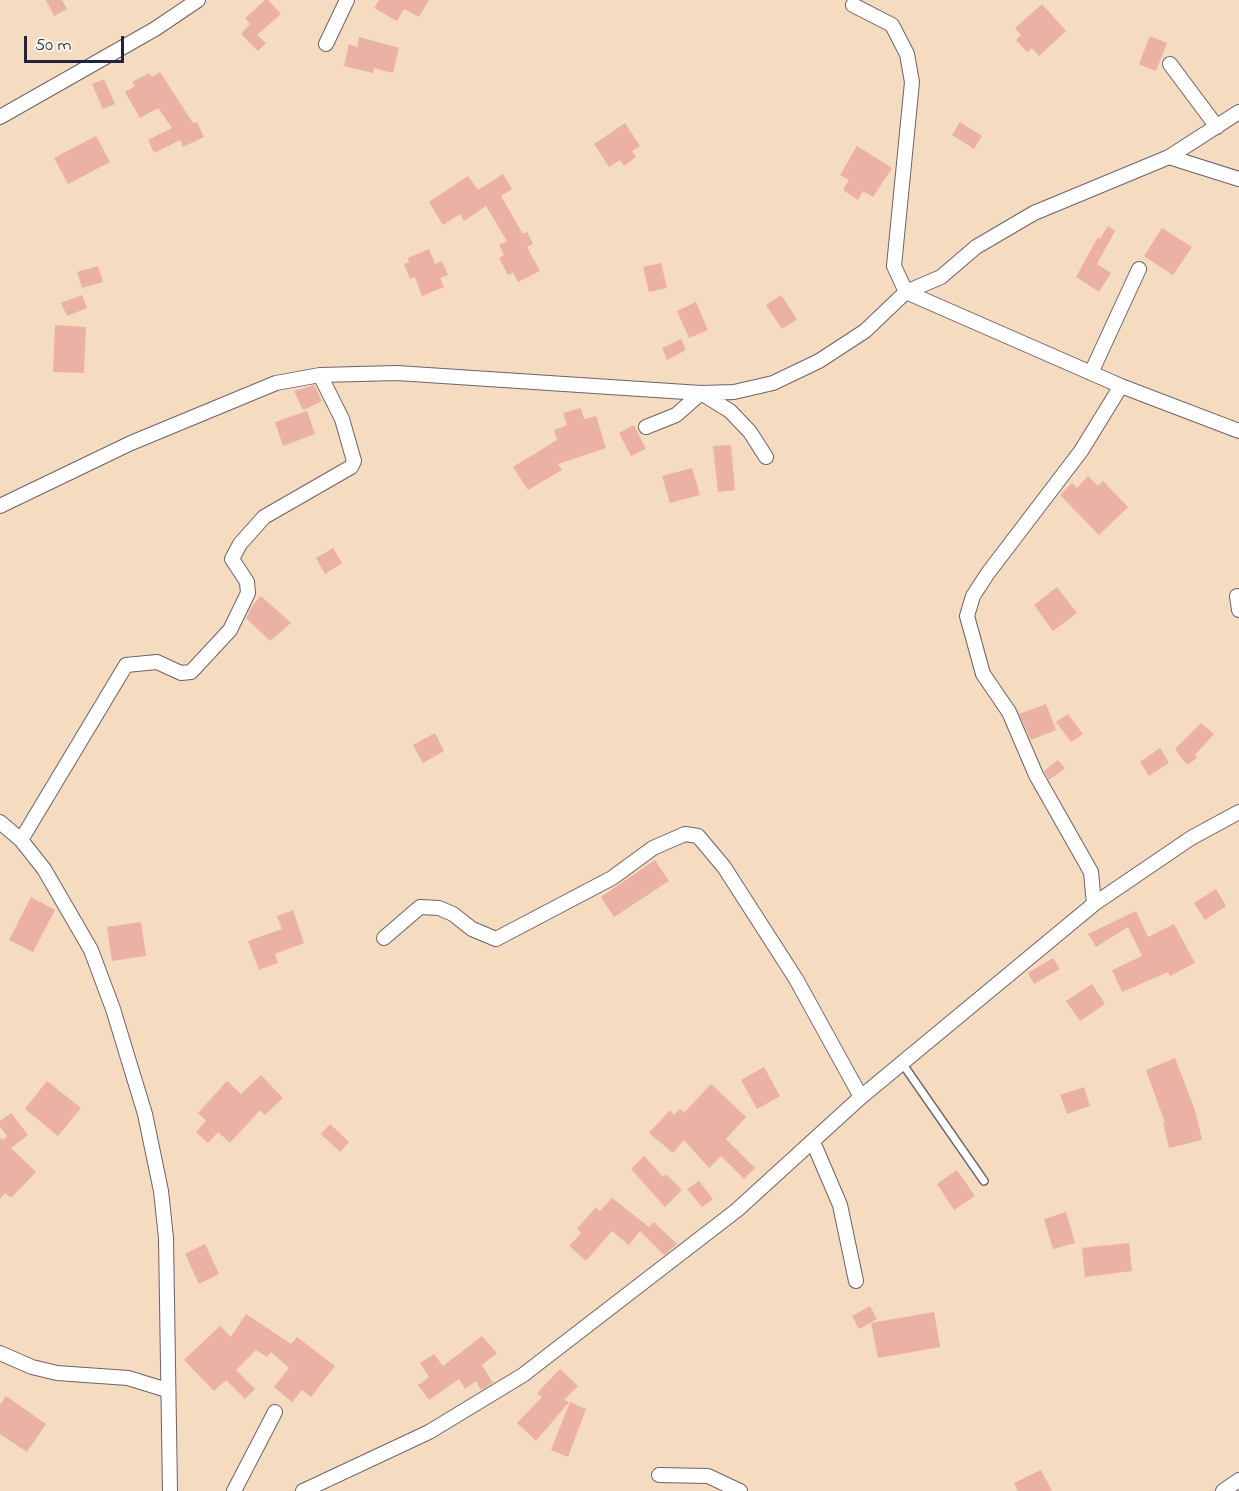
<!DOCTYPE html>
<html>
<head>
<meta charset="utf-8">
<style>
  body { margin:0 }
  #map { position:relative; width:1239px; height:1491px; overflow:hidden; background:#f5dbbf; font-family:"Indie Flower",sans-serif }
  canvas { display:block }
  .scale { position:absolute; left:24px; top:36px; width:100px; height:27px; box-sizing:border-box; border:3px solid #22223b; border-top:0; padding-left:8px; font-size:18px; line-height:21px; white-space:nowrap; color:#22223b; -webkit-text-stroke:4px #fbf7ec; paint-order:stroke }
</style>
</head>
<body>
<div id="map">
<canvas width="1239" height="1491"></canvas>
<div class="scale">50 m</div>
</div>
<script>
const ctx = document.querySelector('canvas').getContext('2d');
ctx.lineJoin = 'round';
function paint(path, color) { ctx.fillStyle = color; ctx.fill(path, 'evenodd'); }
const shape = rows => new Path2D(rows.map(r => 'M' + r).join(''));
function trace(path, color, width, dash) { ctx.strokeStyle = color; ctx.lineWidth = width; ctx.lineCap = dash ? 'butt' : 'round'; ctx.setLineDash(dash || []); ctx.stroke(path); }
paint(shape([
  [46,0,62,0,67,9,54,16],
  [265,0,268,0,281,14,257,35,266,43,258,51,241,34,250,24,245,18],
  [379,0,429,0,419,17,404,9,397,21,374,8],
  [1042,4,1066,31,1039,56,1032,48,1027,52,1016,40,1021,35,1015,28],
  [1150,36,1167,43,1156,71,1139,64],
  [359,37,399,48,393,73,374,68,373,73,344,66,349,44,357,47],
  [160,72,193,123,197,122,204,137,183,147,180,140,154,153,148,140,172,128,158,108,140,118,125,92,135,86,132,82,149,73,152,77],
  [104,79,115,104,103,109,92,84],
  [960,122,982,136,974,149,952,135],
  [625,123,640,146,632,151,636,157,624,166,620,160,609,167,594,144],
  [96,136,110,162,68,184,54,158],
  [857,146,892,168,873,197,863,191,858,200,843,190,849,180,840,175],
  [503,174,512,189,501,196,523,234,527,232,533,244,527,247,540,271,518,282,513,272,508,275,499,258,504,255,499,245,507,241,486,206,464,221,460,214,443,225,429,202,468,176,478,190],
  [1108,226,1115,231,1097,264,1111,273,1099,292,1076,277,1098,237,1100,239],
  [1162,228,1192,247,1173,275,1144,256],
  [429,249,435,264,442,261,448,275,440,278,444,287,422,296,415,277,410,279,404,264,409,262,408,258],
  [661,263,667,288,649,292,643,267],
  [98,266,103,282,82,288,77,272],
  [82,295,87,308,67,316,61,303],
  [781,295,797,319,782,329,766,305],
  [696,302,708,330,689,338,677,311],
  [55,325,86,327,84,373,53,372],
  [681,339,686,350,667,360,662,348],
  [314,385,322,401,303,410,294,391],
  [581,408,584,419,596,416,606,448,558,464,562,470,528,490,513,467,557,440,554,430,567,425,563,413],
  [307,411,315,434,283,446,275,422],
  [634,425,646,449,631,456,619,433],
  [731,445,735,490,718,492,713,446],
  [692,468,700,495,670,503,662,476],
  [1088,476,1098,486,1103,481,1128,507,1099,535,1060,495,1072,483,1077,488],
  [333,548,342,563,325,574,316,558],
  [1057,587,1077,613,1053,631,1034,605],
  [261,596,291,623,270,641,246,618,252,606],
  [1046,704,1056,730,1031,740,1019,714],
  [1068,714,1083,734,1071,742,1056,722],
  [1201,723,1214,734,1195,755,1197,758,1187,765,1175,749],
  [435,733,444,751,423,763,413,745],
  [1160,748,1169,763,1149,776,1140,762],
  [1058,760,1065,768,1049,780,1044,771],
  [655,860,669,881,614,917,601,897],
  [1216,889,1226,906,1205,920,1194,903],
  [31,897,55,910,33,952,9,940],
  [293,910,304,943,275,954,278,963,259,970,248,941,282,929,277,916],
  [1136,911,1148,937,1174,924,1195,963,1170,976,1168,972,1122,992,1112,970,1142,956,1128,927,1096,947,1088,934],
  [141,922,146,956,112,961,107,927],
  [1053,958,1060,969,1034,984,1028,973],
  [1092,984,1105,1004,1080,1021,1066,1001],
  [1175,1058,1195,1110,1202,1140,1169,1148,1163,1123,1165,1123,1146,1070],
  [764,1067,780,1096,757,1109,741,1080],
  [261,1075,283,1098,265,1115,260,1110,230,1143,218,1132,208,1143,196,1132,206,1121,198,1113,227,1081,241,1094],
  [47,1081,81,1108,58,1136,25,1109],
  [711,1084,746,1117,726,1139,755,1168,744,1179,721,1156,709,1168,684,1140,673,1153,649,1133,670,1110,674,1115,680,1109,684,1113],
  [1084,1087,1090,1106,1067,1114,1060,1095],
  [11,1113,28,1135,11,1148,36,1172,13,1196,10,1197,5,1193,0,1199,0,1137,3,1140,7,1136,0,1127,0,1121],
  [330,1124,349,1142,340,1152,321,1134],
  [644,1156,663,1177,666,1174,682,1190,665,1207,631,1169],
  [957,1170,975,1196,954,1210,937,1184],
  [699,1181,713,1199,702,1207,687,1189],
  [612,1198,649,1227,654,1222,677,1244,664,1255,640,1231,629,1245,612,1231,586,1261,569,1246,581,1233,577,1229,596,1207,600,1211],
  [1066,1212,1075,1243,1053,1249,1044,1219],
  [1129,1243,1132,1271,1085,1277,1082,1248],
  [205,1244,219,1274,199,1284,185,1254],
  [870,1306,877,1319,859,1329,852,1316],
  [934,1312,940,1347,878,1358,871,1323],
  [246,1314,291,1344,297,1337,335,1366,311,1397,302,1390,292,1402,274,1387,289,1368,271,1352,267,1357,256,1350,236,1370,255,1389,245,1399,226,1380,214,1391,184,1360,220,1326,231,1337],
  [482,1336,497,1353,482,1365,493,1383,481,1390,476,1381,465,1389,459,1379,429,1400,418,1385,429,1377,420,1363,434,1354,443,1366],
  [560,1369,578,1386,564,1400,569,1402,536,1441,517,1423,542,1397,537,1393],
  [6,1396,46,1424,27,1452,0,1434,0,1405],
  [570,1402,586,1409,568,1457,551,1450],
  [1041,1470,1052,1491,1018,1491,1014,1483]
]), '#ebb1a5');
const service = shape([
  [902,1063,984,1181]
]);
const minor = shape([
  [853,5,892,25,907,54,912,82,894,266,906,292,1121,386,1239,431],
  [326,44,347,0],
  [1170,64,1217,127],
  [0,117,155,29,198,0],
  [1169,157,1239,112],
  [1091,373,1139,269],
  [646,427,676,415,701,393,730,411,750,432,766,457],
  [0,506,131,443,276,383,320,375,397,373,701,393,734,392,773,383,819,361,865,331,906,292,941,277,976,247,1034,213,1169,157,1239,179],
  [1237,596,1239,610],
  [0,822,21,840,44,869,91,950,113,1009,145,1114,161,1191,166,1238,170,1491],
  [21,840,126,665,157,662,181,673,191,672,230,630,248,593,247,582,232,559,240,544,264,517,351,467,354,461,342,419,320,375],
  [1094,904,1091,872,1036,775,1009,712,983,674,967,616,973,596,988,573,1081,451,1121,386],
  [384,938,420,907,439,908,453,914,472,929,496,939,612,878,653,848,685,834,698,836,724,867,796,979,861,1097],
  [813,1142,840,1205,856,1281],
  [0,1353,32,1367,57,1373,128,1378,167,1390],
  [659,1475,708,1476,740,1491],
  [234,1491,275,1412],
  [303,1491,429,1432,523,1375,737,1210,861,1097,1094,904,1191,838,1239,812],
  [1223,1491,1239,1480]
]);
trace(service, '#6c6369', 10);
trace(minor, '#6c6369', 16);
trace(service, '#fff', 7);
trace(minor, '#fff', 14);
</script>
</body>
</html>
